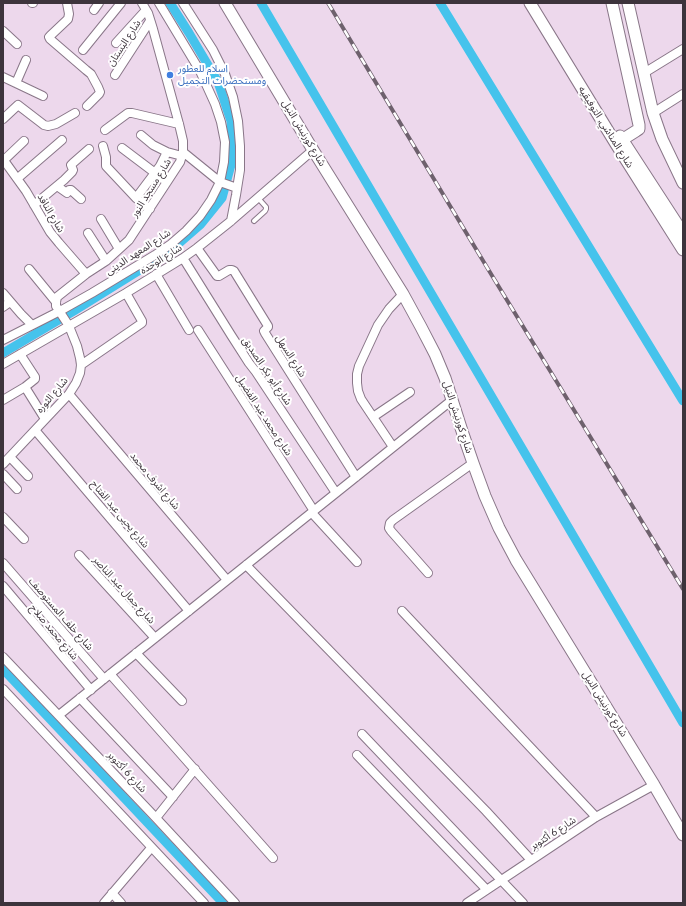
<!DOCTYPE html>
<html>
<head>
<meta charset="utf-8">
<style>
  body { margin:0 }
  #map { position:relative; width:686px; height:906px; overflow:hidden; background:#edd8ec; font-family:Lato,sans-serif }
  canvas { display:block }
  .frame { position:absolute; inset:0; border:4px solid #3d343c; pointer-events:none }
</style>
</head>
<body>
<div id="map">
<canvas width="686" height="906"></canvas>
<div class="frame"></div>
</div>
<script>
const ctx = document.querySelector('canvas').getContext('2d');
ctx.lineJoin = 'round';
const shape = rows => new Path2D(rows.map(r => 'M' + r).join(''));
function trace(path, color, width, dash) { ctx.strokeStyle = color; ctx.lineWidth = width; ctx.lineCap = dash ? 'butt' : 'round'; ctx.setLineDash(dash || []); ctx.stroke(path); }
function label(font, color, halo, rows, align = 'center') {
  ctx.font = font + ' Lato,"Noto Sans Arabic",sans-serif'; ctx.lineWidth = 4; ctx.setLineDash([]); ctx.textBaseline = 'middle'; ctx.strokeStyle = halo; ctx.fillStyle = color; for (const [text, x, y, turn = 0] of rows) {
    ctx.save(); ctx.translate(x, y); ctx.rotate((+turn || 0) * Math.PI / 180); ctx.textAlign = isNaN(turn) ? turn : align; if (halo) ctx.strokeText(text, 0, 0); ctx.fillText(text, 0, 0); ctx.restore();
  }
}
trace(shape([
  [261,3,683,723],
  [440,3,683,401],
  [3,353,74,311,156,260,178,244,201,224,222,198,232,161,231,121,218,82,189,33,170,3],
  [3,669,223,903]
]), '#45c3ec', 9);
const lane = shape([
  [254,221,265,211,266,209,266,207,258,198]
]);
const street = shape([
  [32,3,33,3],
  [67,3,69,14,68,19,50,36,49,37,50,39,86,70,91,74,98,87,100,92,99,94,87,106],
  [183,3,213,50,225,74,233,97,238,121,240,146,240,170,236,195,231,221],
  [94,10,99,3],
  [3,31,17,44],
  [116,43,146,10],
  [83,50,121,3],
  [644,73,683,49],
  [115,75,150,21],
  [3,77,43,96],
  [16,83,26,60],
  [653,113,683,94],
  [3,119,18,105,44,125,48,126,56,124,75,113],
  [105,130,128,113,132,113,179,124],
  [141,135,153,145,167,152,182,156],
  [103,146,106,157,106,166,136,198,150,209],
  [122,148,167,182],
  [183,152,220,182,237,188],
  [3,159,26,191,50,232,59,243,86,274],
  [4,160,24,141],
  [18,178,62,140],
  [57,186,67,193,69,190,71,190,81,199],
  [136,198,160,166,167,152],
  [34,205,64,180,72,172,73,170,71,165,73,163,89,149],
  [101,219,119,249],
  [88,233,106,261],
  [197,248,217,276,219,276,229,270,232,270,234,271,268,326,268,327,264,331,265,333,356,477],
  [183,258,231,335,249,363,256,372,336,493],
  [29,269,56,302],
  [156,274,189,330],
  [3,293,21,314,32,325],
  [3,307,10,302],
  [198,330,314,511],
  [3,340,60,311,92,293,155,255,171,244,186,231,200,216,211,200,220,182,224,162,225,142,221,122,215,104,200,71,159,3],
  [3,364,126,293,183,258,197,248,231,221,313,150],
  [81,365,142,323,142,321,126,293],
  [25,387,45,419],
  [69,394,227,580],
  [3,400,25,387,35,379,35,377,20,354],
  [373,417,410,392],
  [35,430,189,611],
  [393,447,361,399,358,391,357,383,357,374,359,366,378,325,389,309,403,294],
  [10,457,28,476],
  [3,464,69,394,76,383,80,373,81,365,80,358,77,346,69,326,56,306,56,302,57,297,86,274,106,261,129,240,180,162,183,152,183,141,179,124,153,29,148,13,142,3],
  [3,474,17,489],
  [312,513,357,562],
  [3,517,24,539],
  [79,555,155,638],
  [3,563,104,679],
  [246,565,486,811,531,860],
  [428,573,391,531,389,528,390,523,393,520,473,463],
  [3,586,91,690],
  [402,611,596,817],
  [136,653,182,701],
  [3,657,156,818,235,903],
  [110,674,273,858],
  [3,689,204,903],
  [80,698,173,797],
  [59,715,452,400],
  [362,734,523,903],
  [357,755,486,889],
  [156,818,195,769],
  [112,893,121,903],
  [104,903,151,848],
  [467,903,596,817,654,785]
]);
const secondary = shape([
  [225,3,313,150,403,294,421,327,435,354,445,378,462,431,473,463,485,496,499,528,516,560,654,785,683,835],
  [530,3,616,144,683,250],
  [612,3,639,125,639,129,636,131,617,143],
  [628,3,653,113,662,139,683,183],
  [620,136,683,233]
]);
trace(lane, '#897688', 6);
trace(street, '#897688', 10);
trace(secondary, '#897688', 13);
trace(lane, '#fff', 4);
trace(street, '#fff', 8);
trace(secondary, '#fff', 11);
const rail = shape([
  [328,3,488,269,683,589]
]);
trace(rail, '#6e616d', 4);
trace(rail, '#fff', 2.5, [8]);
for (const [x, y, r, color] of [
  [170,75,4,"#3f7fe0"]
]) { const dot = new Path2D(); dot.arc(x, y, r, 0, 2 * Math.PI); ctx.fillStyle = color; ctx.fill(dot); trace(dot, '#fff', 1.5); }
label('10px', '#3d343c', '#fff', [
  ["شارع البستان",124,43,-57],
  ["شارع المناشي, التوفيقيه",606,127,58],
  ["شارع كورنيش النيل",304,133,59],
  ["شارع مسجد النور",151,188,-58],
  ["شارع النافد",51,213,59],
  ["شارع المعهد الدينى",138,252,-33],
  ["شارع الوحده",161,259,-32],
  ["شارع السهل",291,356,58],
  ["شارع أبو بكر الصديق",267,371,56],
  ["شارع الثوره",52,395,-50],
  ["شارع محمد عبد الفضيل",264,415,57],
  ["شارع كورنيش النيل",458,417,72],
  ["شارع اشرف محمد",155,481,50],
  ["شارع يحيى عبد الفتاح",120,514,50],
  ["شارع جمال عبد الناصر",124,590,48],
  ["شارع خلف المستوصف",61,614,49],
  ["شارع محمد صلاح",54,632,50],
  ["شارع كورنيش النيل",605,704,58],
  ["شارع 6 أكتوبر",127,772,47],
  ["شارع 6 أكتوبر",553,833,-33]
]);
label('10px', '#366cbe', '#fff', [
  ["اسلام للعطور",178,69],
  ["ومستحضرات التجميل",178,81]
], 'left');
</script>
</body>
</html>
